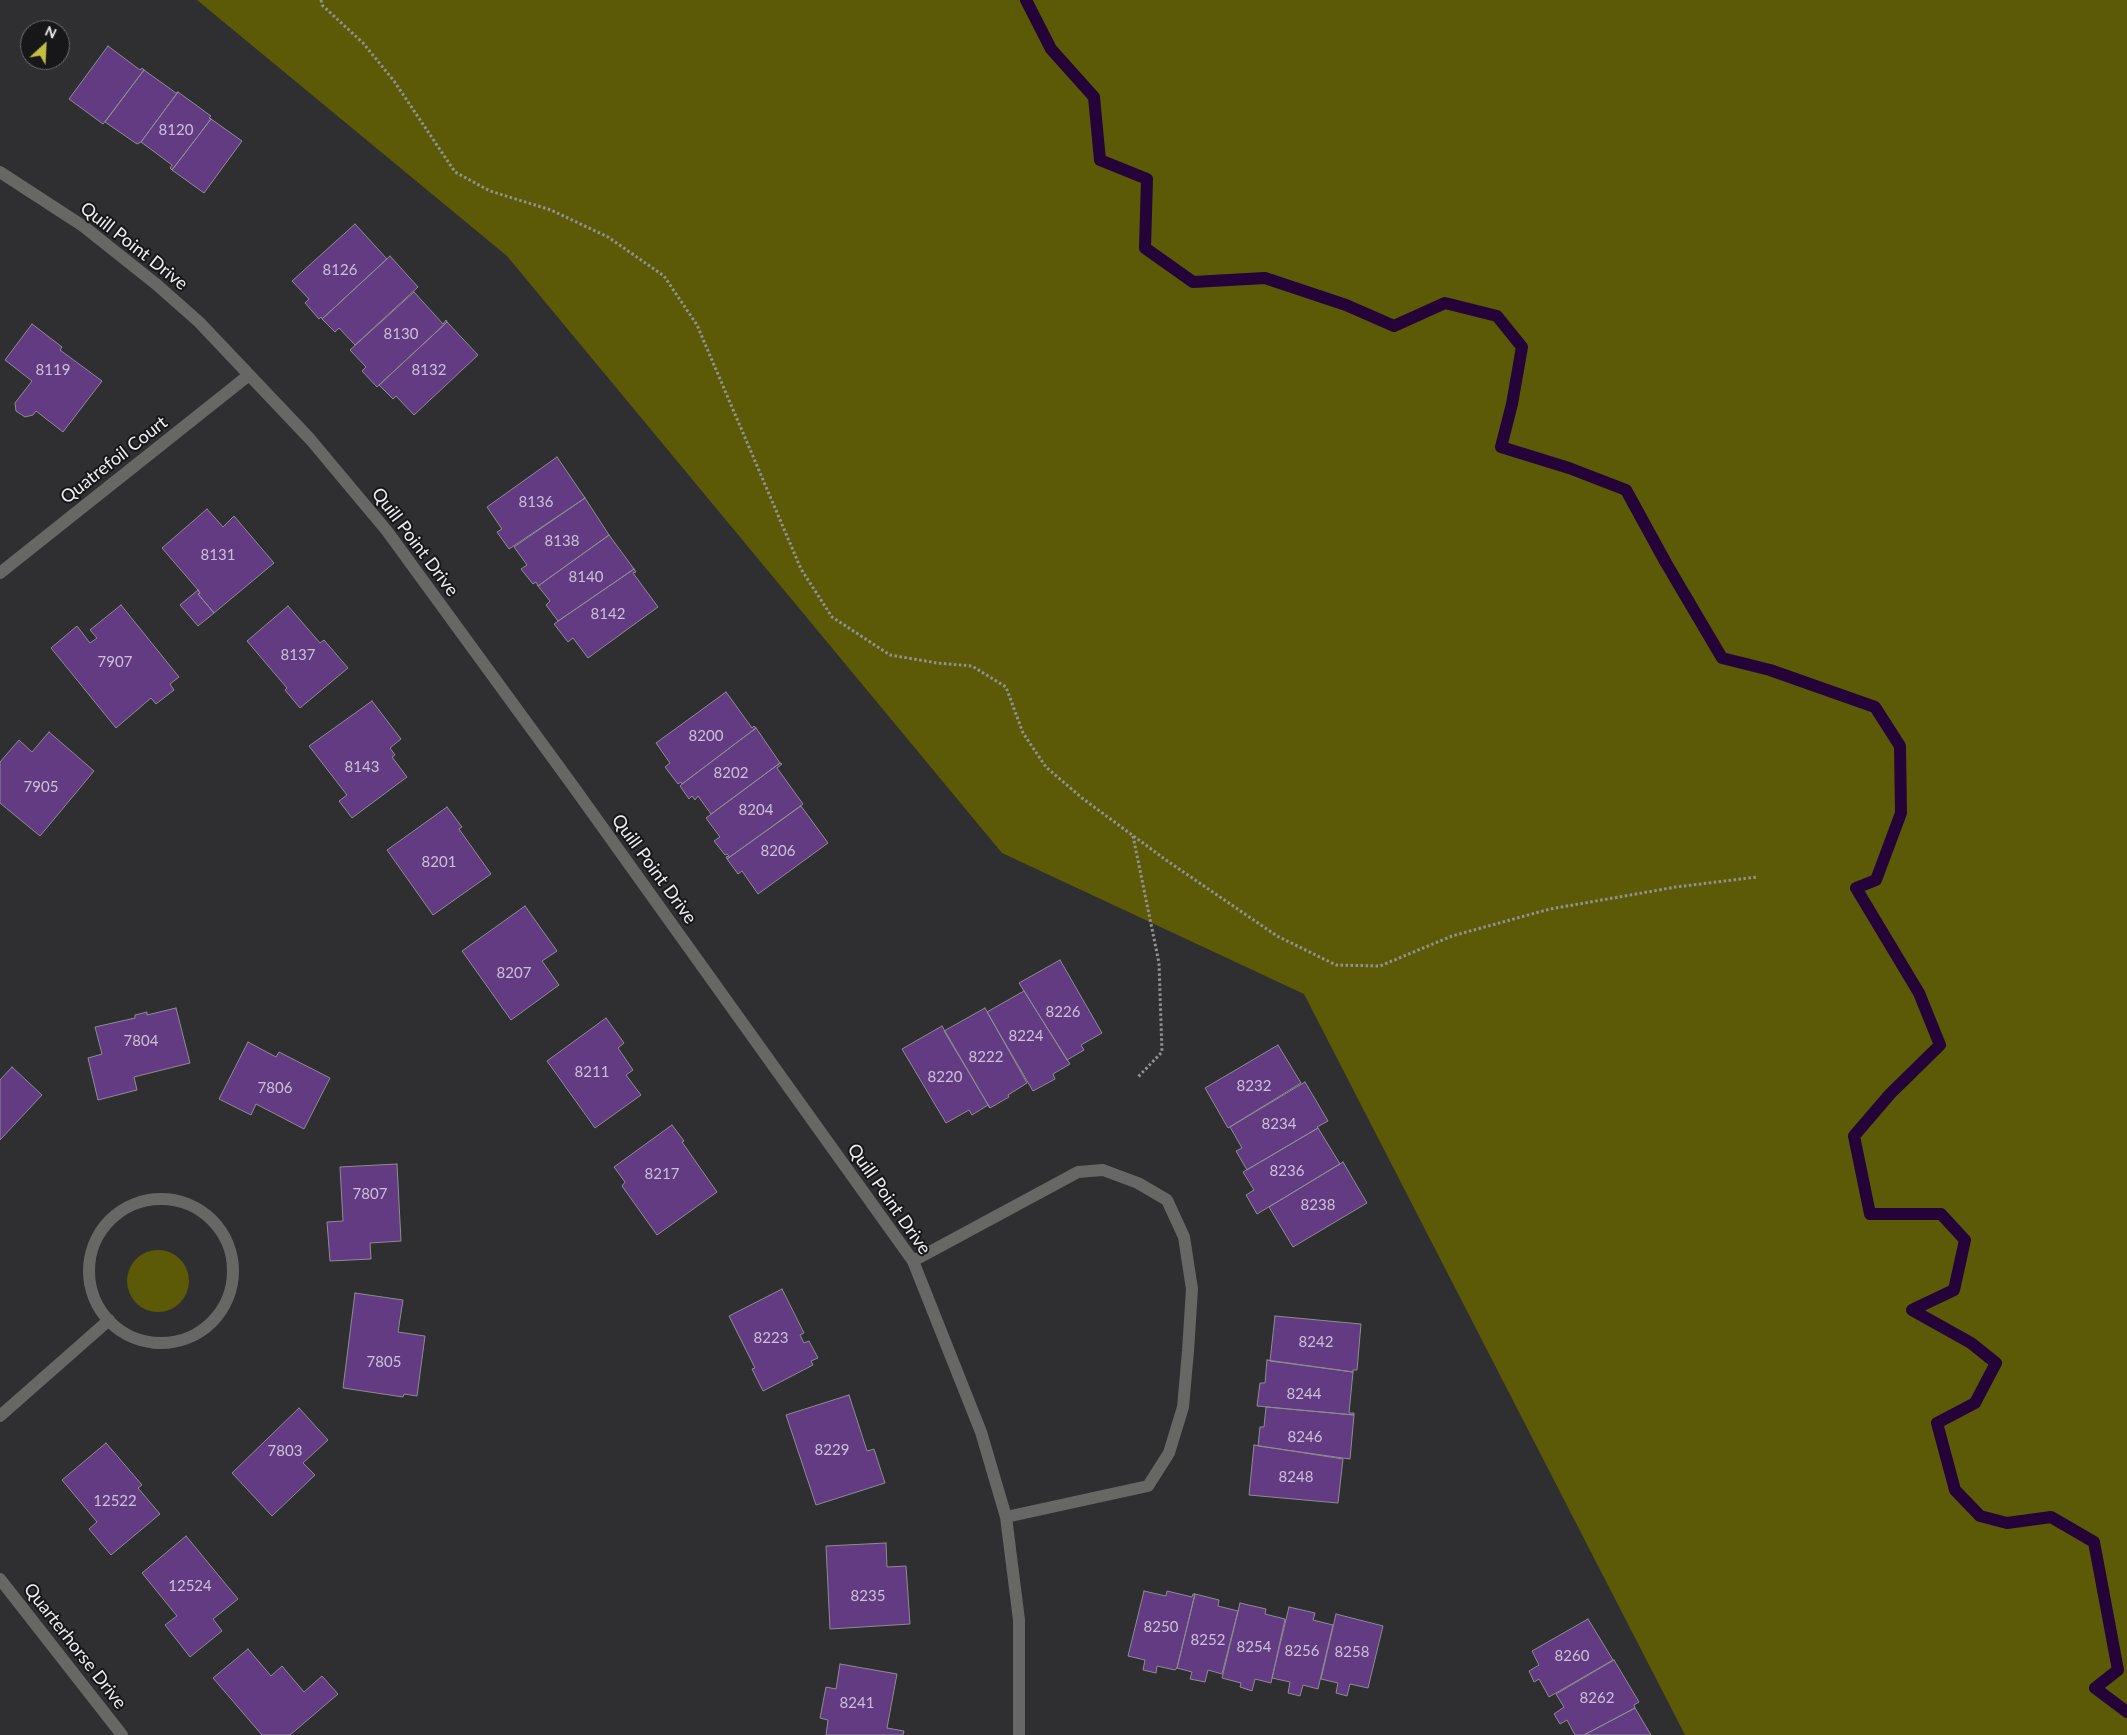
<!DOCTYPE html>
<html>
<head>
<meta charset="utf-8">
<style>
  body { margin:0 }
  #map { position:relative; width:2127px; height:1735px; overflow:hidden; background:#2f2e31; font-family:Lato,sans-serif }
  canvas { display:block }
  .north { position:absolute; left:20px; top:20px; width:50px; height:50px; box-sizing:border-box; background:#171618; border:1px solid #6d6c6e; border-radius:50%; rotate:25deg; font-size:14px; font-weight:700; line-height:20px; text-align:center; color:#eeedef }
  .north::after { content:''; display:block; margin:auto; width:18px; height:22px; background:#c1be40; clip-path:polygon(50% 0,100% 100%,50% 72%,0 100%) }
</style>
</head>
<body>
<div id="map">
<canvas width="2127" height="1735"></canvas>
<div class="north">N</div>
</div>
<script>
const ctx = document.querySelector('canvas').getContext('2d');
ctx.lineJoin = 'round';
function paint(path, color) { ctx.fillStyle = color; ctx.fill(path, 'evenodd'); }
const shape = rows => new Path2D(rows.map(r => 'M' + r).join(''));
function trace(path, color, width, dash) { ctx.strokeStyle = color; ctx.lineWidth = width; ctx.lineCap = dash ? 'butt' : 'round'; ctx.setLineDash(dash || []); ctx.stroke(path); }
function label(font, color, halo, rows, align = 'center') {
  ctx.font = font + ' Lato,sans-serif'; ctx.lineWidth = 4; ctx.setLineDash([]); ctx.textBaseline = 'middle'; ctx.strokeStyle = halo; ctx.fillStyle = color; for (const [text, x, y, turn = 0] of rows) {
    ctx.save(); ctx.translate(x, y); ctx.rotate((+turn || 0) * Math.PI / 180); ctx.textAlign = isNaN(turn) ? turn : align; if (halo) ctx.strokeText(text, 0, 0); ctx.fillText(text, 0, 0); ctx.restore();
  }
}
paint(shape([
  [197,0,2127,0,2127,1735,1685,1735,1304,994,1002,853,507,256],
  '127 1281a31 31 0 1 1 62 0a31 31 0 1 1-62 0Z'
]), '#5c5a07');
trace(shape([
  [1026,0,1051,49,1094,97,1100,160,1147,179,1145,248,1193,282,1265,278,1346,305,1394,326,1445,303,1497,316,1522,347,1512,404,1501,447,1569,468,1626,490,1666,563,1722,658,1770,670,1875,707,1900,746,1901,813,1876,880,1856,888,1919,993,1940,1045,1890,1094,1854,1136,1870,1214,1941,1214,1965,1240,1954,1290,1912,1310,1971,1343,1996,1363,1975,1403,1937,1423,1955,1490,1980,1516,2007,1523,2051,1517,2094,1542,2118,1670,2095,1688,2127,1712]
]), '#240438', 12);
const building = shape([
  [108,46,140,70,142,68,144,70,103,124,69,99,108,46],
  [144,70,176,93,178,92,141,142,137,144,105,122,144,70],
  [178,92,211,116,209,118,211,119,172,170,170,168,172,165,141,142,178,92],
  [211,119,242,141,204,193,172,170,211,119],
  [355,224,387,259,322,319,321,317,319,319,305,303,309,299,292,281,355,224],
  [390,256,418,287,355,345,339,328,335,332,322,319,390,256],
  [414,292,443,324,446,320,447,322,377,387,362,371,366,367,350,350,414,292],
  [447,322,478,355,414,415,396,396,393,399,379,385,447,322],
  [32,324,62,347,60,350,102,381,63,432,36,411,33,415,25,417,16,411,15,403,32,381,5,360,32,324],
  [557,457,585,498,509,549,497,532,502,529,487,507,557,457],
  [585,498,609,535,538,586,536,582,533,584,521,569,527,565,514,547,585,498],
  [207,509,223,527,234,516,274,563,214,613,198,594,200,593,198,590,162,548,207,509],
  [609,535,634,569,558,621,546,605,550,601,538,586,609,535],
  [634,569,636,572,633,573,658,607,588,658,573,638,568,642,554,624,634,569],
  [198,590,200,593,198,594,214,613,198,626,180,605,198,590],
  [121,605,179,677,170,684,174,690,156,704,151,698,116,728,51,648,77,626,90,643,97,638,90,630,121,605],
  [288,606,320,643,324,640,348,668,300,708,285,690,287,688,247,641,288,606],
  [726,692,752,728,754,726,756,728,682,784,681,782,678,784,665,767,670,763,656,743,726,692],
  [372,701,401,739,390,748,395,755,392,757,407,777,352,818,339,801,347,795,309,746,372,701],
  [756,728,780,763,711,814,698,796,695,800,692,796,689,799,680,786,682,784,756,728],
  [49,732,94,771,40,836,0,803,0,762,19,740,32,752,49,732],
  [780,763,782,764,777,768,803,804,727,859,726,857,729,856,727,854,725,855,714,841,720,837,706,818,780,763],
  [801,806,828,843,758,894,742,871,738,874,727,859,801,806],
  [447,807,462,827,459,829,491,874,433,915,387,850,447,807],
  [525,906,557,951,542,961,559,985,511,1020,462,951,525,906],
  [1060,960,1102,1033,1081,1045,1084,1050,1067,1060,1019,983,1060,960],
  [1024,991,1070,1064,1053,1074,1055,1079,1033,1091,987,1012,1024,991],
  [176,1008,190,1063,134,1077,137,1090,98,1100,88,1058,102,1054,95,1027,135,1018,135,1015,147,1012,147,1015,176,1008],
  [985,1008,1027,1083,1008,1095,1009,1097,990,1108,944,1031,985,1008],
  [606,1018,624,1043,618,1048,633,1070,626,1075,641,1095,595,1128,547,1061,606,1018],
  [942,1026,990,1108,988,1105,972,1115,969,1110,946,1123,902,1049,942,1026],
  [248,1042,276,1057,279,1052,330,1078,304,1129,256,1104,251,1115,219,1099,248,1042],
  [1278,1045,1301,1083,1228,1128,1205,1088,1278,1045],
  [12,1067,42,1095,0,1140,0,1080,12,1067],
  [1305,1082,1328,1121,1317,1127,1318,1128,1247,1170,1236,1151,1242,1148,1230,1127,1305,1082],
  [672,1125,684,1141,682,1142,717,1192,657,1235,622,1186,625,1182,614,1167,672,1125],
  [1318,1128,1340,1164,1257,1214,1246,1195,1254,1190,1243,1172,1318,1128],
  [1343,1162,1367,1203,1293,1247,1269,1207,1343,1162],
  [397,1164,401,1241,370,1243,371,1259,330,1261,327,1222,343,1221,340,1167,397,1164],
  [782,1289,804,1333,800,1335,804,1343,809,1341,818,1358,811,1361,813,1365,763,1391,752,1369,755,1368,729,1316,782,1289],
  [355,1293,403,1300,398,1332,425,1336,417,1396,404,1394,403,1397,343,1388,355,1293],
  [1275,1316,1361,1324,1357,1370,1353,1370,1353,1372,1270,1361,1275,1316],
  [1267,1360,1353,1372,1349,1413,1354,1413,1354,1415,1257,1406,1260,1383,1265,1383,1267,1360],
  [849,1395,867,1451,874,1449,885,1483,816,1505,786,1415,849,1395],
  [1266,1407,1354,1415,1350,1459,1258,1446,1260,1427,1264,1427,1266,1407],
  [299,1408,328,1440,303,1463,315,1475,272,1516,232,1473,299,1408],
  [106,1443,142,1485,138,1488,160,1514,111,1555,89,1529,97,1522,62,1480,106,1443],
  [1254,1445,1343,1459,1338,1503,1249,1495,1254,1445],
  [186,1536,238,1599,213,1619,222,1631,190,1657,165,1625,177,1616,142,1573,186,1536],
  [886,1543,887,1567,906,1566,910,1624,830,1629,826,1546,886,1543],
  [1144,1591,1166,1596,1167,1591,1192,1597,1193,1594,1195,1594,1177,1668,1175,1670,1157,1666,1156,1673,1143,1670,1145,1660,1128,1656,1144,1591],
  [1195,1594,1219,1600,1218,1606,1238,1611,1222,1674,1208,1670,1205,1682,1190,1679,1192,1672,1177,1668,1195,1594],
  [1240,1603,1266,1609,1265,1614,1285,1619,1271,1683,1255,1679,1252,1691,1240,1687,1241,1683,1222,1678,1240,1603],
  [1289,1607,1315,1613,1313,1620,1333,1625,1318,1689,1303,1685,1300,1696,1288,1693,1290,1682,1272,1678,1289,1607],
  [1336,1614,1383,1626,1368,1688,1350,1684,1347,1696,1336,1693,1338,1683,1321,1679,1336,1614],
  [1588,1619,1613,1660,1549,1697,1539,1679,1534,1682,1529,1671,1539,1665,1532,1651,1588,1619],
  [248,1649,271,1676,282,1666,304,1692,322,1676,338,1694,290,1735,262,1735,213,1678,248,1649],
  [1614,1660,1639,1702,1634,1705,1635,1708,1584,1735,1575,1735,1567,1720,1560,1724,1554,1714,1564,1707,1556,1694,1614,1660],
  [840,1664,897,1674,887,1728,904,1731,903,1735,826,1735,828,1720,820,1718,826,1687,836,1689,840,1664],
  [1635,1708,1651,1735,1584,1735,1635,1708]
]);
paint(building, '#633b82');
trace(building, '#8e8c91', 1);
trace(shape([
  [321,0,322,5,363,43,394,81,455,172,490,191,551,210,608,237,664,276,697,325,801,569,832,617,890,655,937,663,972,666,1006,687,1023,733,1046,767,1082,798,1166,860,1277,936,1336,965,1380,966,1452,936,1550,909,1676,887,1757,877],
  [1133,836,1159,963,1162,1052,1138,1077]
]), '#929194', 3, [2.5, 2.5]);
trace(shape([
  [0,172,83,226,156,284,199,322,310,439,387,531,573,786,913,1261,981,1432,1006,1517,1019,1620,1019,1735],
  [0,573,249,375],
  '89 1271a72 72 0 1 1 144 0a72 72 0 1 1-144 0Z',
  [913,1261,1078,1172,1103,1170,1138,1183,1167,1200,1184,1237,1192,1289,1188,1351,1183,1407,1169,1453,1148,1486,1006,1517],
  [0,1416,109,1320],
  [0,1579,122,1735]
]), '#676765', 12);
label('15px', '#cbc0d4', null, [
  ["8120",176,130],
  ["8126",340,270],
  ["8130",401,334],
  ["8119",53,370],
  ["8132",429,370],
  ["8136",536,502],
  ["8138",562,541],
  ["8131",218,555],
  ["8140",586,577],
  ["8142",608,614],
  ["8137",298,655],
  ["7907",115,662],
  ["8200",706,736],
  ["8143",362,767],
  ["8202",731,773],
  ["7905",41,787],
  ["8204",756,810],
  ["8206",778,851],
  ["8201",439,862],
  ["8207",514,973],
  ["8226",1063,1012],
  ["8224",1026,1036],
  ["7804",141,1041],
  ["8222",986,1057],
  ["8211",592,1072],
  ["8220",945,1077],
  ["8232",1254,1086],
  ["7806",275,1088],
  ["8234",1279,1124],
  ["8236",1287,1171],
  ["8217",662,1174],
  ["7807",370,1194],
  ["8238",1318,1205],
  ["8223",771,1338],
  ["8242",1316,1342],
  ["7805",384,1362],
  ["8244",1304,1394],
  ["8246",1305,1437],
  ["8229",832,1450],
  ["7803",285,1451],
  ["8248",1296,1477],
  ["12522",115,1501],
  ["12524",190,1586],
  ["8235",868,1596],
  ["8250",1161,1627],
  ["8252",1208,1640],
  ["8254",1254,1647],
  ["8256",1302,1651],
  ["8258",1352,1652],
  ["8260",1572,1656],
  ["8262",1597,1698],
  ["8241",857,1703]
]);
label('18px', '#eeedef', '#171618', [
  ["Quill Point Drive",134,246,38],
  ["Quatrefoil Court",114,460,-38],
  ["Quill Point Drive",415,542,53],
  ["Quill Point Drive",654,869,54],
  ["Quill Point Drive",889,1199,55],
  ["Quarterhorse Drive",75,1646,52]
]);
</script>
</body>
</html>
